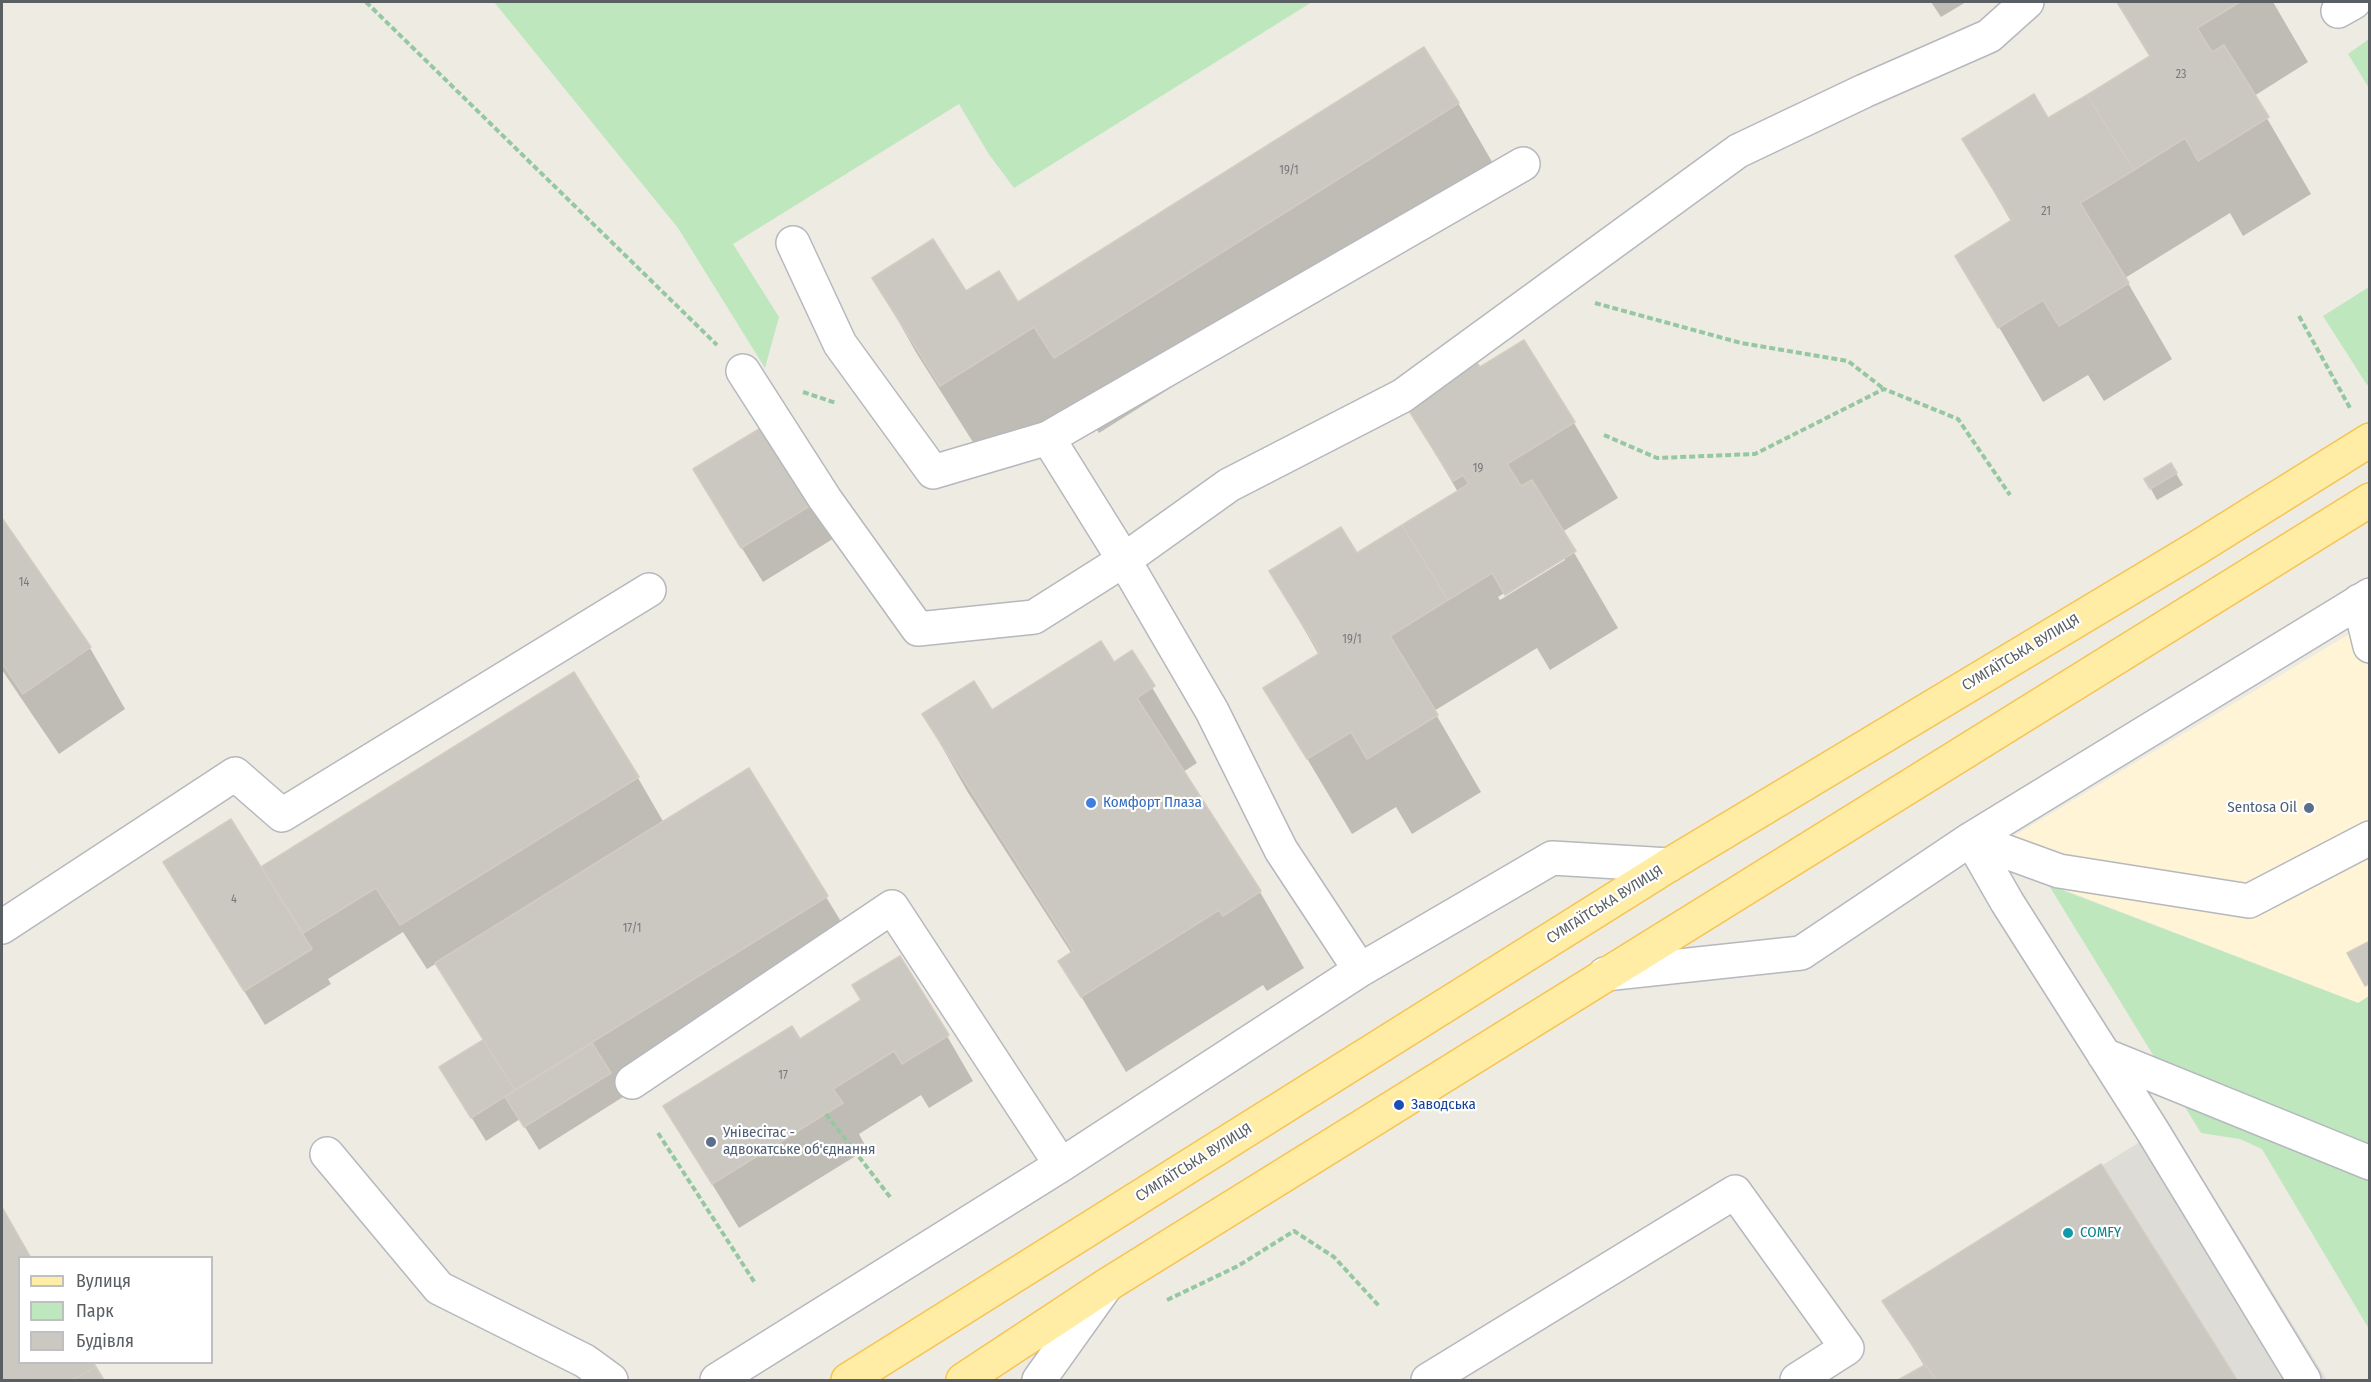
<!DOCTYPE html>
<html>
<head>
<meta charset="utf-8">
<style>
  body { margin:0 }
  #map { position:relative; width:2371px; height:1382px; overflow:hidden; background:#eeebe2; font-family:"Fira Sans Condensed",sans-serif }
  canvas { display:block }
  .frame { position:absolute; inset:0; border:3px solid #5a5f63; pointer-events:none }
  .legend { position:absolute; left:18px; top:1256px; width:195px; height:108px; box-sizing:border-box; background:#fff; border:2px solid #bdbfc1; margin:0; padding:8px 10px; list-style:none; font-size:18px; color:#5a5f63 }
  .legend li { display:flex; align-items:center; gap:12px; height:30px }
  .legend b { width:30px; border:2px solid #bdbfc1 }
</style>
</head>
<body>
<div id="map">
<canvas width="2371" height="1382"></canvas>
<div class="frame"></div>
<ul class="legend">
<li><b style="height:8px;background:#ffeda6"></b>Вулиця</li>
<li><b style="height:16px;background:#bee7bd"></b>Парк</li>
<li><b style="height:16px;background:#cbc7c1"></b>Будівля</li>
</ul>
</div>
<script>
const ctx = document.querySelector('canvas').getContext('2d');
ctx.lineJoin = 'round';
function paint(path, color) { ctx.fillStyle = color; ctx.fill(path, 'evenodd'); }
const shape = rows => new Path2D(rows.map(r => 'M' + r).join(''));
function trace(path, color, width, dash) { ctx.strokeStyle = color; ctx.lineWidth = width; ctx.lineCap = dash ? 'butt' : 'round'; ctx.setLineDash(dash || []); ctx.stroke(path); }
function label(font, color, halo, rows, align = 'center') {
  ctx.font = font + ' "Fira Sans Condensed",sans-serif'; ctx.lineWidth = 4.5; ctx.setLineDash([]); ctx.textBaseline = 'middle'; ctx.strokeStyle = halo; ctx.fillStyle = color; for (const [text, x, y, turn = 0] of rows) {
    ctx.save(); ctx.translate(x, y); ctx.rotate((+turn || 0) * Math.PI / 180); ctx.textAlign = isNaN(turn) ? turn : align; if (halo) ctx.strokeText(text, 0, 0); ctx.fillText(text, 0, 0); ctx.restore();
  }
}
paint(shape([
  [2369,622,2369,996,2359,1003,1979,857]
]), '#fff4d6');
paint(shape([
  [2169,1124,2327,1380,1898,1380,1925,1364,1882,1301]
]), '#dedcd6');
paint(shape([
  [494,2,1312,2,1014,188,988,153,959,104,733,244,779,317,765,368,678,228],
  [2369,39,2369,88,2348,54],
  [2369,287,2370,384,2367,385,2323,316],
  [2045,879,2049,885,2358,1003,2369,996,2369,1329,2262,1149,2240,1139,2201,1133]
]), '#bee7bd');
paint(shape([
  [1931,2,1966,2,1941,17],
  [2118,2,2273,2,2308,62,2254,96,2311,194,2243,236,2230,213,2125,278,2172,359,2104,401,2088,375,2043,402,1957,256,2012,223,1964,140,2048,120,2150,57],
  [1458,103,1502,179,1099,433,1079,402,985,461,917,354,874,278,1018,304],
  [1480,369,1574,423,1618,498,1562,532,1618,628,1550,670,1537,648,1434,711,1481,792,1412,834,1396,807,1352,834,1265,688,1319,655,1271,572,1356,555,1458,492,1408,407],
  [1565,556,1565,560,1500,600,1498,597],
  [769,425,836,537,763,582,715,505],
  [2171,465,2183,485,2157,500,2146,480],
  [2,521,90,648,125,709,59,754,2,670],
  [1131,652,1197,763,1183,772,1260,892,1304,968,1267,991,1263,985,1126,1072,1060,961,1072,954,967,791,924,715,992,712,1114,664],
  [748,770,853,941,618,1088,623,1097,539,1150,520,1119,486,1141,455,1091,484,1041,437,963,427,969,403,932,328,979,331,984,265,1025,165,862,266,878,638,778,664,823],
  [947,1036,973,1081,929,1108,921,1095,859,1134,867,1149,739,1228,665,1107,799,1041],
  [2101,1166,2235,1380,1901,1380,1925,1367,1884,1301],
  [2,1210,29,1258,20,1258,20,1362,91,1362,101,1380,2,1380]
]), '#0003');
const building = shape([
  [2117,2,2240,2,2197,28,2212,52,2224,45,2269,117,2198,161,2185,138,2134,170,2087,95,2150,56,2117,2],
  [1424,47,1459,103,1054,358,1034,327,940,386,872,278,933,239,966,291,999,271,1018,302,1424,47],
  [2034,94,2048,118,2087,95,2134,170,2080,203,2129,283,2059,326,2043,300,1998,328,1955,256,2012,220,1962,139,2034,94],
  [1524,340,1575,422,1507,464,1521,486,1532,480,1576,551,1505,595,1492,573,1448,600,1402,525,1469,484,1463,475,1453,481,1406,406,1477,363,1480,367,1524,340],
  [769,423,818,501,741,548,693,469,769,423],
  [2171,463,2177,473,2150,489,2144,479,2171,463],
  [2,518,91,647,23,694,2,663,2,518],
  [1402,525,1448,600,1390,636,1438,715,1367,759,1351,732,1307,759,1263,688,1320,653,1269,571,1341,527,1357,553,1402,525],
  [1101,641,1114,662,1132,650,1155,686,1137,698,1261,891,1223,916,1219,910,1081,997,1058,961,1073,951,922,714,974,681,992,710,1101,641],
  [574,672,639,777,400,925,376,888,303,933,261,867,574,672],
  [749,768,828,896,515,1090,435,963,749,768],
  [231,819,312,949,244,991,163,862,231,819],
  [2370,941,2370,983,2365,986,2347,953,2370,941],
  [900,956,949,1035,902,1064,894,1051,833,1089,843,1103,712,1184,663,1106,792,1026,800,1039,861,1000,852,985,900,956],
  [483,1040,515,1090,471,1118,439,1067,483,1040],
  [592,1043,611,1073,524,1127,505,1097,592,1043],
  [2101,1164,2237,1380,1936,1380,1882,1301,2101,1164],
  [2,1207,31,1258,20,1258,20,1362,93,1362,96,1367,72,1380,2,1380,2,1207],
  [1925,1365,1936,1380,1898,1380,1925,1365],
  [96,1367,104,1380,72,1380,96,1367]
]);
paint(building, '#cbc7c1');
trace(building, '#d3ccc0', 1.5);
const minor = shape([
  [2338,11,2354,2],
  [793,243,840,344,933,472,1048,438],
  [743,371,825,499,918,629,1034,617,1124,560,1229,485,1402,396,1738,151,1864,91,1989,36,2027,2],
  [2359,601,2370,646],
  [1971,839,2007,902,2152,1130,2304,1380],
  [1971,839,2059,871,2249,901,2370,838],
  [2,927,235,774,282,815,649,590],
  [1360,970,1281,850,1212,711,1124,560,1048,438,1523,164],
  [1605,974,1801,953,1971,839,2370,595],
  [2104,1055,2370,1163],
  [632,1082,892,907,1061,1165],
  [327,1154,439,1288,585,1361,611,1380],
  [717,1380,1061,1165,1360,970,1552,858,1669,865],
  [1039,1380,1106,1286],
  [1428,1380,1735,1192,1847,1348,1797,1380]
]);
const major = shape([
  [848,1380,1669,865,2197,548,2370,440],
  [963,1380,1107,1285,2370,500]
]);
trace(minor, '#b5b8bd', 36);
trace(major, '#f7c351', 36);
trace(shape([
  [366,2,717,345],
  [1595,303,1741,343,1848,361,1884,389],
  [2299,316,2350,408],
  [803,392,836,403],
  [1604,435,1657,458,1755,454,1884,389,1958,419,2010,495],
  [826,1114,890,1197],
  [658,1133,755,1283],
  [1167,1300,1238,1266,1294,1231,1334,1257,1379,1306]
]), '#95c8a2', 4, [6, 3]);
trace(minor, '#fff', 33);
trace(major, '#ffeda6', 33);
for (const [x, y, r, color] of [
  [1091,803,6,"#3f7fe0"],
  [2309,808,6,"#5c6f8a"],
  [1399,1105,6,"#1a4fb4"],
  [711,1142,6,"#5c6f8a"],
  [2068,1233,6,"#0f9aa8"]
]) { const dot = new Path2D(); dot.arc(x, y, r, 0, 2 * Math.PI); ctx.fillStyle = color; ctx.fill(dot); trace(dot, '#fff', 2); }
label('12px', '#76797a', null, [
  ["23",2181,75],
  ["19/1",1289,171],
  ["21",2046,212],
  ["19",1478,469],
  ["14",24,583],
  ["19/1",1352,640],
  ["4",234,900],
  ["17/1",632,929],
  ["17",783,1076]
]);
label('15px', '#5a5f63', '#fff', [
  ["СУМГАЇТСЬКА ВУЛИЦЯ",2021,653,-31],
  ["СУМГАЇТСЬКА ВУЛИЦЯ",1605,905,-32],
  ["СУМГАЇТСЬКА ВУЛИЦЯ",1194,1163,-32]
]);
label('15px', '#366cbe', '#fff', [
  ["Комфорт Плаза",1103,803]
], 'left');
label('15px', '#4e5e75', '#fff', [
  ["Sentosa Oil",2297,808],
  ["Унівесітас -",723,1133,"left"],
  ["адвокатське об'єднання",723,1150,"left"]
], 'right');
label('15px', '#164399', '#fff', [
  ["Заводська",1411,1105]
], 'left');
label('15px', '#0d838f', '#fff', [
  ["COMFY",2080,1233]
], 'left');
</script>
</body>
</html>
